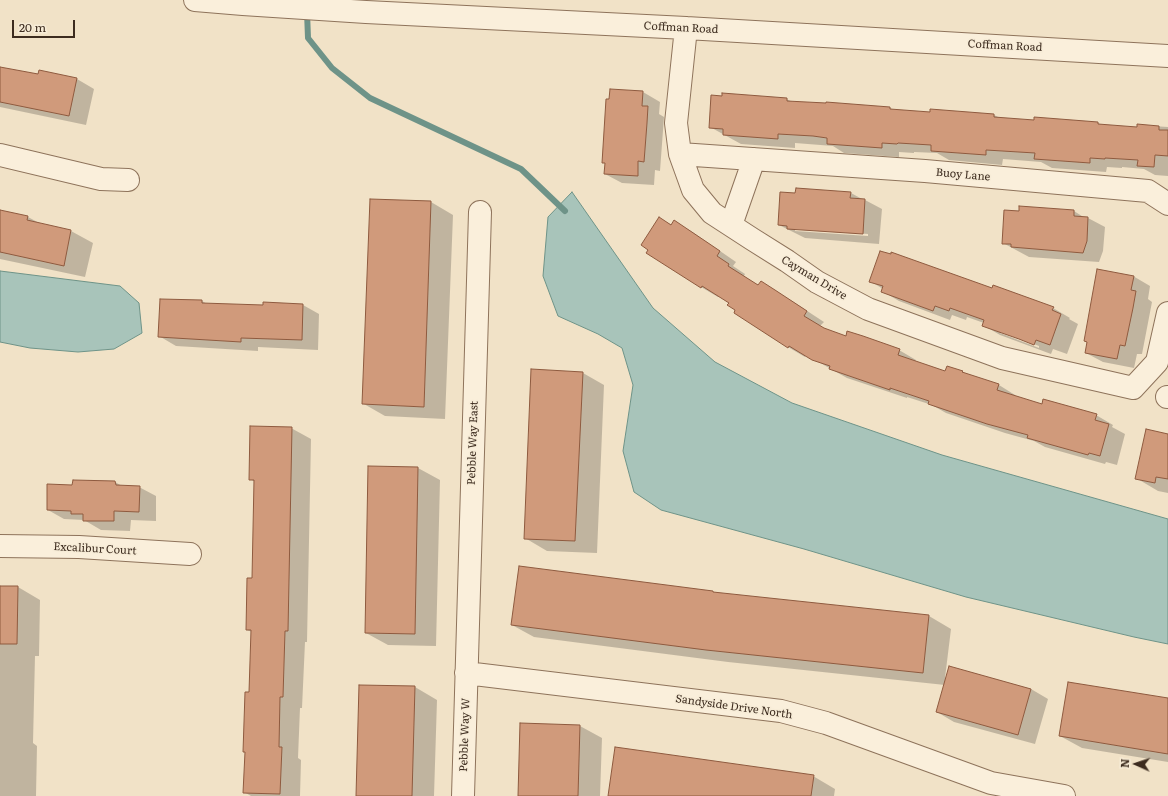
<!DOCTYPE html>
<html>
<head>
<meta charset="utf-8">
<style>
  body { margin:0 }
  #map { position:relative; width:1168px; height:796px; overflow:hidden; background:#f1e2c7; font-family:Literata,serif }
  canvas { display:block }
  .north { position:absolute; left:1116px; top:744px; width:40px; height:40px; -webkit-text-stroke:3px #f7ecd7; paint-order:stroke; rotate:273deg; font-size:11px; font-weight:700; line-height:16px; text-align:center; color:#3d2c1f }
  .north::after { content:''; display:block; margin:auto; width:14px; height:18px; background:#3d2c1f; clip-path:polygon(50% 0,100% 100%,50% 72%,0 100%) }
  .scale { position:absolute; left:12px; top:20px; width:63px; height:18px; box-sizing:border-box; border:2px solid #3d2c1f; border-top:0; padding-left:5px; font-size:12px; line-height:14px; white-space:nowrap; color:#3d2c1f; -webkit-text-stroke:3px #f7ecd7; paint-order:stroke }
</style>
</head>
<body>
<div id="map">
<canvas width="1168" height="796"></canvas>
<div class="north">N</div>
<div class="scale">20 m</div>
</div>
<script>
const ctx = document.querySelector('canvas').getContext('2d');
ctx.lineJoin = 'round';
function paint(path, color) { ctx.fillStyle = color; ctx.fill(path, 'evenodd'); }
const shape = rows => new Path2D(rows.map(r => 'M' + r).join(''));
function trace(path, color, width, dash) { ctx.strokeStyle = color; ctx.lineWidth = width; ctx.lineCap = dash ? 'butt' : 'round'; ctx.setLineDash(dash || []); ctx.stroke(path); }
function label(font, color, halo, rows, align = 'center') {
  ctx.font = font + ' Literata,serif'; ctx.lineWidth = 3; ctx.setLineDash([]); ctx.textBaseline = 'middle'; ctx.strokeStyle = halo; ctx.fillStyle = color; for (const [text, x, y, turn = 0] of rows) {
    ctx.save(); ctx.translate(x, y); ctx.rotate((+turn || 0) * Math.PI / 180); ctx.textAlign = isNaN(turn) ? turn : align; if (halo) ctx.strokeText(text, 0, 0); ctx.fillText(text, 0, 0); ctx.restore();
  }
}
const water = shape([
  [572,192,653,308,715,362,792,403,942,455,1168,519,1168,644,1134,637,966,597,804,549,661,510,634,492,623,451,633,385,622,348,598,334,558,316,543,276,548,217,572,192],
  [0,271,120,286,139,303,142,333,114,349,78,352,30,348,0,342,0,271]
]);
paint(water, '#a8c4ba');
trace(water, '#6e9388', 1);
paint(shape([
  [0,68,39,76,40,72,77,79,94,89,86,125,0,107],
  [643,92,660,102,659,114,664,117,660,171,655,170,654,185,622,183,605,174,606,164,603,162],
  [786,99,793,102,890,108,894,110,931,113,994,115,1000,118,1035,121,1098,123,1102,125,1137,128,1138,125,1168,127,1168,176,1155,175,1144,169,1122,167,1122,168,1107,167,1106,172,1052,168,1041,162,1003,159,1002,165,949,160,937,153,914,152,914,153,899,152,899,157,844,153,833,146,795,143,795,148,741,144,710,127],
  [851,193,862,199,865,200,882,209,879,244,805,238,779,225],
  [795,229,868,234,868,236,795,231],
  [371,200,431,202,453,215,445,419,385,416,364,404],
  [1036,208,1074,211,1085,218,1088,218,1105,227,1103,251,1099,262,1029,257,1003,243,1020,212],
  [0,211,28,217,41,224,71,231,93,243,85,277,0,259],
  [659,218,672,225,674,222,691,231,736,262,733,266,745,274,744,276,759,286,761,282,792,301,824,322,820,326,827,330,846,337,899,350,916,360,915,362,946,372,947,367,962,372,966,374,999,385,1015,395,1015,396,1042,405,1096,415,1113,425,1112,427,1125,434,1117,465,1106,462,1105,464,1045,447,1034,441,1005,433,946,413,932,405,907,397,907,398,847,378,806,355,805,357,788,347,737,310,730,303,719,295,718,297,701,287],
  [1133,276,1150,286,1148,299,1152,302,1142,354,1137,354,1134,368,1103,362,1086,353,1088,342,1085,341],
  [870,281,993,289,1053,308,1070,318,1069,319,1078,324,1067,354,1053,349,1051,354,1000,335,983,325,984,323,967,317,966,320,952,315,950,320,899,301,882,291,883,289],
  [1000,331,1039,346,1039,348,1000,333],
  [202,301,207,304,264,306,303,305,319,314,318,350,258,347,258,351,176,346,159,336],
  [583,373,604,385,597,553,547,551,525,538],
  [291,428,311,439,307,642,305,642,302,708,300,708,298,758,301,760,300,796,251,796,244,792,252,632,247,630,253,579,255,482,250,479],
  [1168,435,1168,493,1158,491,1136,478],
  [369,467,418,468,440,480,436,646,388,645,366,633],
  [115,482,122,486,139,487,156,496,156,521,131,520,130,531,101,530,84,520,64,519,48,510,73,486],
  [0,587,18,587,40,600,39,656,35,656,33,743,37,746,36,796,0,796],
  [713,592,715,593,929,616,951,629,945,678,947,678,950,667,1031,689,1048,699,1035,744,954,722,937,712,945,685,728,662,534,637,512,625],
  [360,686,415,687,437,700,434,796,357,796],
  [1168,699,1168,762,1082,748,1060,736],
  [580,726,602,738,600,796,519,796],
  [813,776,835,789,834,796,609,796]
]), '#0003');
trace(shape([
  [307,12,308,38,332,68,370,98,521,169,565,211]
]), '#6e9388', 6);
const building = shape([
  [0,67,38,74,39,70,77,78,69,116,0,102,0,67],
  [610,89,643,91,642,106,648,106,647,123,644,162,638,161,638,176,604,174,605,163,602,163,606,99,609,99,610,89],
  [722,93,787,98,787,101,826,103,826,102,890,107,890,109,930,112,930,109,994,114,994,117,1034,120,1034,117,1098,122,1098,124,1137,127,1137,124,1159,126,1159,130,1168,130,1168,156,1155,155,1154,167,1137,166,1138,160,1105,158,1105,159,1090,158,1090,163,1034,159,1035,153,986,150,986,155,931,151,931,145,898,143,897,144,882,143,882,148,827,144,827,138,813,136,778,134,778,139,723,135,723,129,709,128,711,95,722,96,722,93],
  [796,188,851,192,850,198,865,199,863,234,787,229,787,226,778,225,780,192,795,193,796,188],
  [370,199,431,201,424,407,362,404,370,199],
  [1019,206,1074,210,1074,216,1088,217,1087,241,1083,253,1011,247,1011,244,1002,244,1004,210,1019,211,1019,206],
  [0,210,28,216,27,220,71,230,64,266,0,252,0,210],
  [659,217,671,225,674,220,720,251,717,256,729,264,728,266,758,285,761,281,775,290,807,311,804,316,824,328,846,336,847,331,863,336,900,349,898,355,945,371,947,366,963,371,962,372,999,384,997,390,1042,404,1043,399,1097,414,1095,420,1109,424,1100,456,1089,453,1088,455,1027,438,1028,435,987,424,928,404,929,401,890,388,890,390,829,369,830,366,812,360,789,346,788,348,734,313,735,310,727,305,729,303,702,286,701,288,646,253,648,250,641,245,659,217],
  [880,251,891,254,891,252,992,288,993,285,1054,307,1052,310,1061,314,1050,345,1036,340,1034,345,1019,339,982,326,984,320,950,308,949,311,935,306,933,311,881,292,883,286,869,282,880,251],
  [1097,269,1134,276,1131,290,1136,291,1133,308,1125,346,1120,345,1117,359,1085,353,1087,342,1084,341,1097,269],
  [160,299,202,300,202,303,263,305,263,302,303,304,302,340,241,338,241,342,158,337,160,299],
  [531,369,583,372,575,541,524,539,531,369],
  [250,426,292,427,288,631,285,631,283,697,280,697,279,747,282,747,280,794,243,793,245,752,243,752,245,692,249,692,251,630,246,630,247,578,252,578,254,480,249,480,250,426],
  [1146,429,1168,434,1168,479,1156,477,1155,483,1135,479,1146,429],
  [368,466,418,467,415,634,365,633,368,466],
  [73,480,115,481,116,485,140,486,139,512,114,511,114,521,83,521,83,514,71,514,71,511,47,510,47,484,72,485,73,480],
  [519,566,713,591,713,592,929,615,923,673,706,650,511,625,519,566],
  [0,586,18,586,17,644,0,644,0,586],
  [949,666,1031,689,1018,735,936,712,949,666],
  [1068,682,1168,698,1168,754,1059,736,1068,682],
  [359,685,415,686,412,796,356,796,359,685],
  [520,723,580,725,578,796,518,796,520,723],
  [615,747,814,775,811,796,608,796,615,747]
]);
paint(building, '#d09a7b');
trace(building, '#8e5a3f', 1);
const minor = shape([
  [195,0,243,4,366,12,686,28,1168,56],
  [686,28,676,123,680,154,693,190,712,213,752,239,787,261,817,282,868,309,1002,358,1133,388,1157,362,1168,313],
  [680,154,925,171,1148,191,1168,204],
  [0,155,101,179,128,180],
  [731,225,754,159],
  [1167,397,1168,397],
  [0,546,79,547,190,554],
  [466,673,781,711,826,723,991,783,1064,796],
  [463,796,480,212]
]);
trace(minor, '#8e735b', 24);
trace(minor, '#faefdb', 22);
label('11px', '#3d2c1f', '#f7ecd7', [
  ["Coffman Road",681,28,3],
  ["Coffman Road",1005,46,3],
  ["Buoy Lane",963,175,5],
  ["Cayman Drive",814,278,31],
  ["Pebble Way East",473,443,-88],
  ["Excalibur Court",95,549,3],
  ["Sandyside Drive North",734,707,8],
  ["Pebble Way W",465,735,-88]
]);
</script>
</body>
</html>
